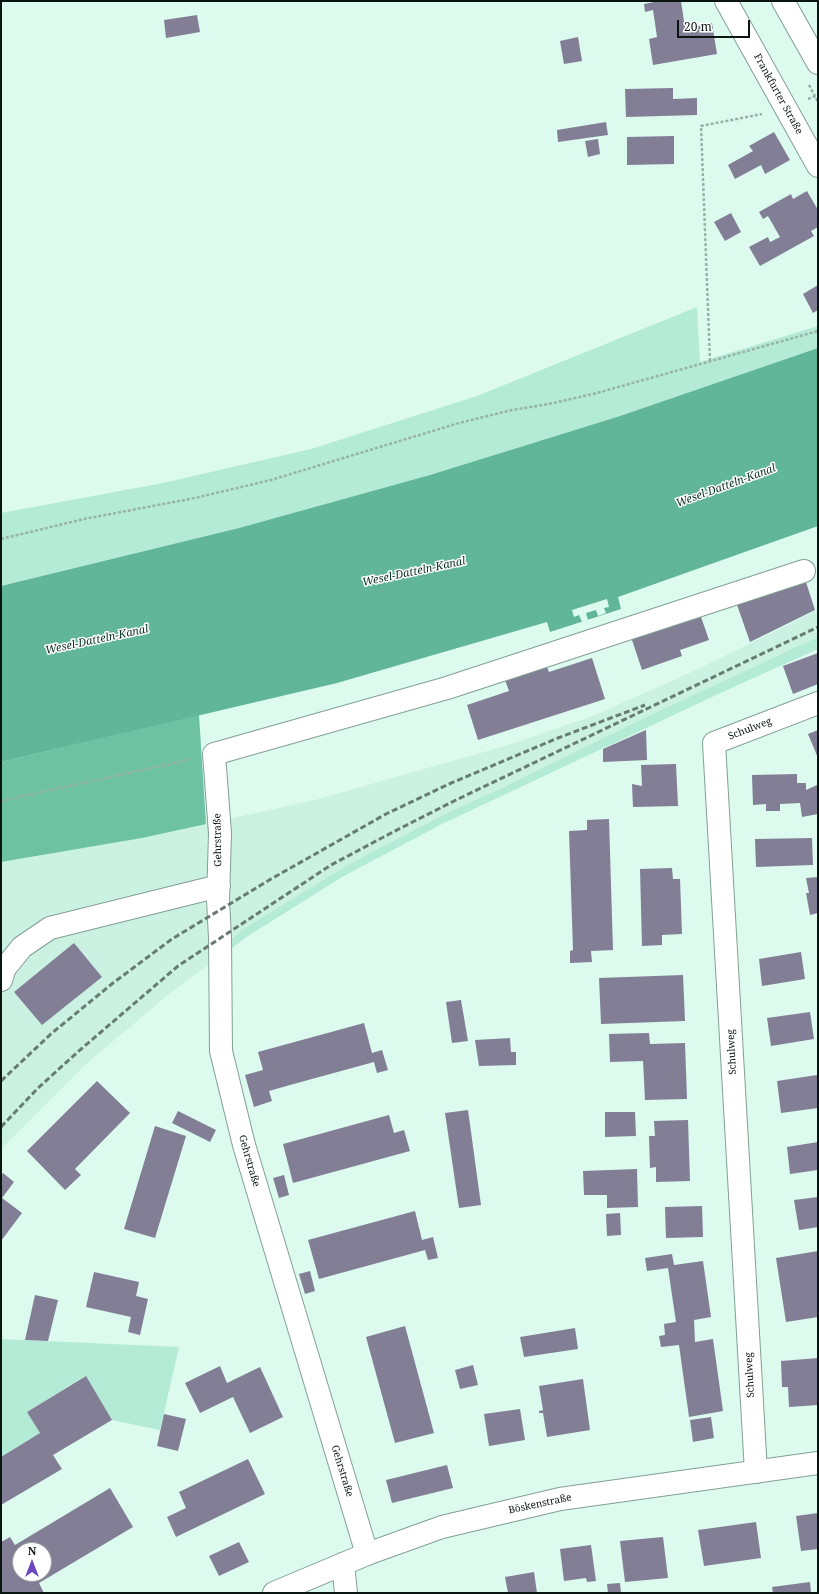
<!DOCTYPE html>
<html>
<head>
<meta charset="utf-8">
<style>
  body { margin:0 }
  #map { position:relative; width:819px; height:1594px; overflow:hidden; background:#dcfbee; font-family:"Noto Serif",serif }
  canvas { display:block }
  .frame { position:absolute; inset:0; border:2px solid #0a1511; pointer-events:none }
  .north { position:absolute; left:12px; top:1542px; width:40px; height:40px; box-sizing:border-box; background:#fff; border:1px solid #9da1a0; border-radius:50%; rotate:0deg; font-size:11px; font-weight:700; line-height:16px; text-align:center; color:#0a1511 }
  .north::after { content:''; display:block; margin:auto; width:14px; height:18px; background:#6d47c0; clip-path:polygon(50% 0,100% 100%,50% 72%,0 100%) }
  .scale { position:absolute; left:677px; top:20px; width:73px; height:18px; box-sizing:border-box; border:2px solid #0a1511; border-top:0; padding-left:5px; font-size:12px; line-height:14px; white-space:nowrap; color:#0a1511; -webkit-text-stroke:3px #fff; paint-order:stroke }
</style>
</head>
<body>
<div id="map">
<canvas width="819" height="1594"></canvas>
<div class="frame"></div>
<div class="north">N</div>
<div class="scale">20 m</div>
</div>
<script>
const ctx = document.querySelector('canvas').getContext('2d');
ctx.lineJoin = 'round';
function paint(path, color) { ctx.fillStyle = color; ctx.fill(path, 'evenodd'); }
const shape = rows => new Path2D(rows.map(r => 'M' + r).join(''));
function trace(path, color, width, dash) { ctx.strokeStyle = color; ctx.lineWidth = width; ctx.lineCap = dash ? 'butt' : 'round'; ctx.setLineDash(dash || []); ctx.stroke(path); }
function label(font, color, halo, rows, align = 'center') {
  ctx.font = font + ' "Noto Serif",serif'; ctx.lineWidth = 3; ctx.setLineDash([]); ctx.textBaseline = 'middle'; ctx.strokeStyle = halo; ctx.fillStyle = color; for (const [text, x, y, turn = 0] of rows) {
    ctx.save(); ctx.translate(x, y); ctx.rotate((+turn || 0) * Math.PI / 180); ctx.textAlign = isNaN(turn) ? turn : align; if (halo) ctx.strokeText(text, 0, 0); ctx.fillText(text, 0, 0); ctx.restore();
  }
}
paint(shape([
  [818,610,818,637,642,719,496,791,451,811,346,866,245,928,228,951,174,990,86,1064,1,1149,1,862,142,838,319,799,505,746,593,716,698,669],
  [226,842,225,898,205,909,208,846]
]), '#caf1e1');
paint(shape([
  [697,307,700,362,818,326,818,348,620,416,430,475,239,528,1,586,1,513,163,483,311,449,477,396],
  [818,637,818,649,727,690,442,824,342,877,245,938,228,951,227,944,245,928,346,866,393,841,451,811,496,791,642,719],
  [1,1339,179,1347,160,1430,112,1420,85,1376,27,1412,40,1433,1,1457]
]), '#b3ebd6');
paint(shape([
  [199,715,206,824,142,838,1,862,1,762]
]), '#6ec2a4');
paint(shape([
  [818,348,818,526,618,597,621,609,550,632,547,622,337,683,1,762,1,586,239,528,430,475,620,416]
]), '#61b598');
paint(shape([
  [607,599,609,607,604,608,606,613,598,616,596,610,586,613,588,620,582,622,579,615,574,617,572,610]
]), '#dcfbee');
paint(shape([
  [659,1,681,1,685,28,712,23,717,54,653,65,649,39,657,37,653,10,645,12,644,4],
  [197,15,200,32,166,38,164,20],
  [578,37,582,61,564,64,560,41],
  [673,88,673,99,697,98,697,115,626,117,625,89],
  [606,122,608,135,558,142,557,130],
  [774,132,790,160,765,174,761,165,735,179,728,165,753,151,749,146],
  [674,136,674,164,627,165,627,137],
  [598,139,600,154,588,157,585,141],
  [807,191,818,210,818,227,811,231,814,236,760,266,749,247,768,237,770,242,780,237,768,216,763,219,759,212,791,194,793,199],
  [731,213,741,232,725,241,714,222],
  [818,285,818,310,813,313,803,294],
  [805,579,815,610,750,642,736,602],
  [700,614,709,640,680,650,682,656,642,670,631,637],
  [818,653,818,684,793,694,783,666],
  [592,658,605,699,478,740,467,705,509,691,505,680,547,667,549,672],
  [646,730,647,760,603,762,603,749],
  [818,730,818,758,808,734],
  [676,764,678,806,633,807,632,784,642,786,641,765],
  [797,774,797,783,806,783,806,790,817,785,818,814,802,817,800,803,780,804,780,811,766,811,766,804,753,805,752,775],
  [609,819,613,950,591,951,592,962,570,963,570,951,573,950,569,831,587,830,587,820],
  [812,838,813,865,756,867,755,839],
  [672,868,673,879,680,879,682,934,662,935,662,945,642,946,640,869],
  [818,877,818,913,810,915,806,893,809,893,806,878],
  [74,943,102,977,42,1025,14,992],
  [801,952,805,979,762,986,759,959],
  [683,975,685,1021,601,1024,599,978],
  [461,1000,468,1041,452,1043,446,1002],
  [810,1012,814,1039,771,1046,767,1018],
  [364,1023,372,1053,382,1050,388,1070,377,1073,374,1062,290,1085,269,1091,272,1101,254,1107,245,1075,263,1070,258,1052],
  [649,1033,650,1044,685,1043,687,1099,645,1100,643,1061,610,1062,609,1034],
  [510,1038,511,1052,516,1052,516,1065,479,1066,475,1040],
  [817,1075,818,1108,781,1113,777,1081],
  [97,1081,130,1113,75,1169,81,1175,65,1190,27,1151],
  [468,1110,481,1205,459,1208,445,1113],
  [178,1111,216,1130,210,1142,172,1123],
  [605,1112,635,1112,636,1136,605,1137],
  [389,1115,394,1133,404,1130,410,1151,293,1183,283,1144],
  [688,1120,690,1181,656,1182,656,1167,650,1168,649,1136,655,1136,654,1121],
  [155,1126,186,1136,155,1238,124,1229],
  [818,1142,818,1170,790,1174,787,1147],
  [637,1169,638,1207,607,1208,607,1195,584,1195,583,1171],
  [3,1173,14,1182,2,1198,22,1213,1,1241,1,1176],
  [284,1175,289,1195,279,1198,273,1178],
  [818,1197,818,1227,799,1230,794,1200],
  [702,1206,703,1237,666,1238,665,1207],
  [415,1211,422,1240,433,1237,438,1258,428,1260,425,1250,319,1279,308,1240],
  [620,1213,621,1235,607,1236,606,1214],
  [818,1251,818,1317,786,1322,776,1258],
  [672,1254,674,1265,703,1261,711,1317,694,1320,695,1342,713,1339,723,1411,689,1417,679,1345,661,1347,659,1336,665,1335,664,1324,676,1322,668,1268,647,1271,645,1258],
  [310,1271,315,1291,305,1294,299,1274],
  [94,1272,139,1282,136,1296,148,1299,140,1335,128,1332,131,1317,86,1307],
  [35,1295,58,1300,48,1341,25,1340],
  [405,1326,434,1433,395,1443,366,1337],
  [575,1328,578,1349,524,1357,520,1337],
  [818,1358,818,1405,789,1407,788,1387,782,1387,781,1361],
  [473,1365,478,1385,460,1389,455,1370],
  [220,1366,227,1383,260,1367,283,1417,250,1433,233,1397,200,1413,185,1383],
  [86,1376,112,1420,53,1455,62,1469,1,1505,1,1457,40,1433,27,1412],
  [583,1379,590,1430,547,1437,543,1413,539,1413,539,1411,543,1410,539,1386],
  [520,1409,525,1440,489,1446,484,1414],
  [164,1414,186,1419,178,1451,157,1446],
  [711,1417,714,1438,693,1442,690,1420],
  [248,1459,265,1494,176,1537,167,1517,186,1508,179,1492],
  [447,1465,453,1488,392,1503,386,1480],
  [110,1488,133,1527,39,1583,44,1593,1,1593,1,1542,10,1537,15,1545],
  [20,1550,44,1550,44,1574,20,1574],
  [818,1513,818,1549,801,1551,796,1516],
  [756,1522,761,1558,704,1566,698,1530],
  [663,1537,668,1578,625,1582,620,1541],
  [239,1542,249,1562,219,1576,209,1556],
  [591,1545,596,1581,587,1582,586,1578,564,1581,560,1549],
  [534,1572,537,1593,508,1593,505,1577],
  [810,1582,811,1593,773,1593,772,1587],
  [620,1583,621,1593,608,1593,607,1584]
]), '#827e96');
const minor = shape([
  [726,1,818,166],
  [1,980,5,968,22,947,50,928,219,886],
  [756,1472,714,743,818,703],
  [367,1554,244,1145,221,1051,220,938,218,900,220,833,214,754,447,688,804,571],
  [343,1564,346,1593]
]);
const major = shape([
  [783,1,818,63],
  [274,1593,367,1554,442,1527,560,1499,818,1463]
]);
trace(minor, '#839f93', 24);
trace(major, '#839f93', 24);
trace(shape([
  [809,85,818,102],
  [808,99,818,95],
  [710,361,701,126,762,114],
  [1,539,84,519,195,498,271,480,459,423,512,410,549,404,597,393,818,331],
  [1,801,192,759]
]), '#99b2a8', 2.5, [3, 2]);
trace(minor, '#fff', 22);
trace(major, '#fff', 22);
trace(shape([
  [1,1081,52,1033,113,983,172,939,271,879,386,814,449,784,558,738,645,705],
  [1,1127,38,1088,80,1050,178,966,331,865,393,832,456,800,818,627]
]), '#687c74', 3, [6, 3]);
label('10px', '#0a1511', '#fff', [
  ["Frankfurter Straße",778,94,61],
  ["Schulweg",750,729,-21],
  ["Gehrstraße",218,840,-91],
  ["Schulweg",732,1052,-93],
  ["Gehrstraße",249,1161,74],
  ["Schulweg",750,1375,-93],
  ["Gehrstraße",342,1471,73],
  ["Böskenstraße",540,1504,-12]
]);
label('italic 11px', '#093125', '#fff', [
  ["Wesel-Datteln-Kanal",726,486,-20],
  ["Wesel-Datteln-Kanal",414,572,-12],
  ["Wesel-Datteln-Kanal",97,640,-12]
]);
</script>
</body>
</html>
